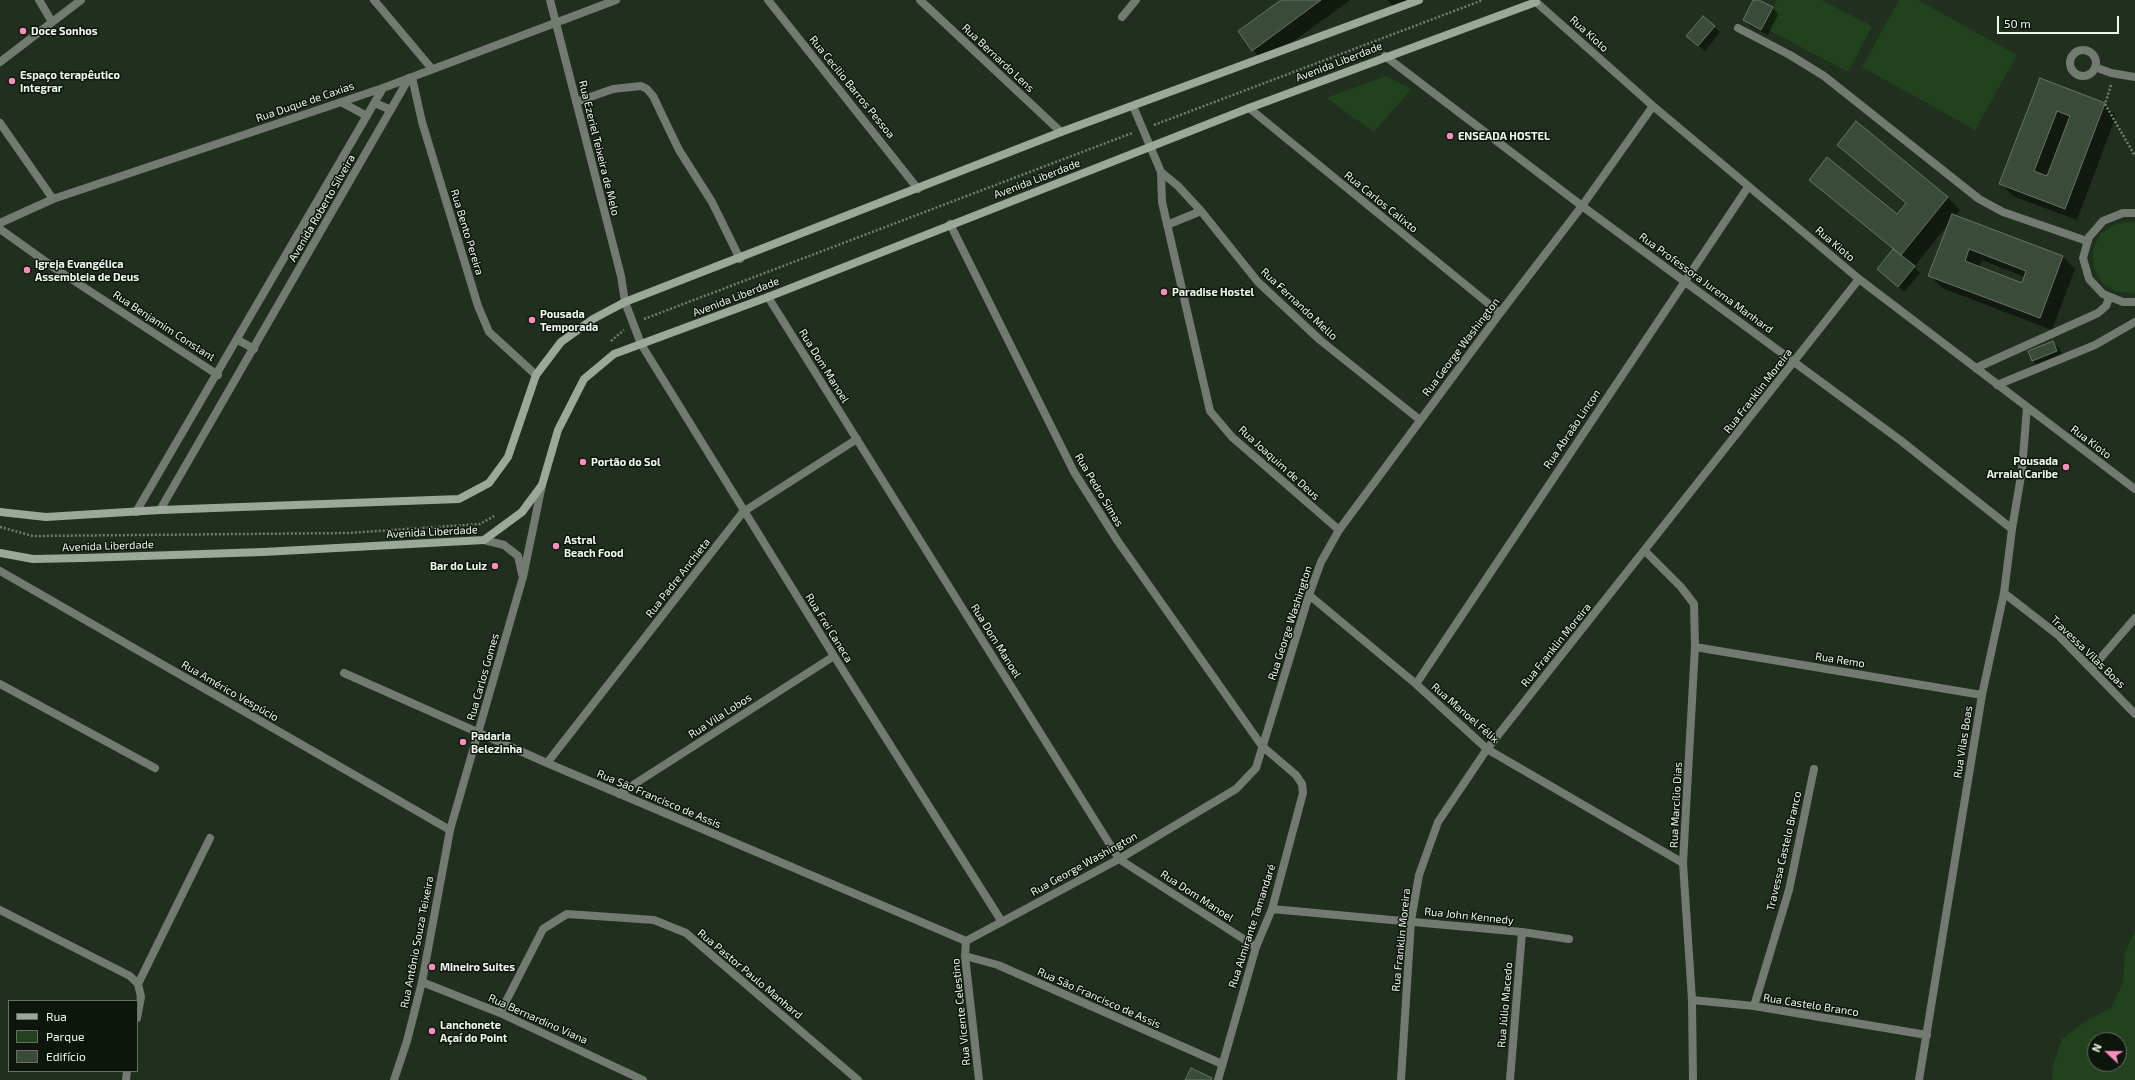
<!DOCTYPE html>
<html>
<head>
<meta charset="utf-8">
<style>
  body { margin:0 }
  #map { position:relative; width:2135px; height:1080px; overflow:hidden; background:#202f1e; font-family:"Exo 2",sans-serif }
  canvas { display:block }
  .legend { position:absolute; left:8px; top:1000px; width:130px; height:72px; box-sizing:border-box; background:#0e150d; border:1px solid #687067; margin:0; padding:5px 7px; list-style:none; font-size:12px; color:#eef8ed }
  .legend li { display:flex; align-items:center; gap:8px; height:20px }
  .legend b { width:20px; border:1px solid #687067 }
  .north { position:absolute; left:2087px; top:1032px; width:40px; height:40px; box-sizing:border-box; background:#0e150d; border:1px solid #687067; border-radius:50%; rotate:292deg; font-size:11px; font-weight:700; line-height:16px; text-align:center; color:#eef8ed }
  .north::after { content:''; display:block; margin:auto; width:14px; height:18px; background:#fc8fc1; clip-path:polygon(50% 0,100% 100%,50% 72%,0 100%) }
  .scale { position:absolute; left:1997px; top:16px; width:122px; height:18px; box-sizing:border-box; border:2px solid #eef8ed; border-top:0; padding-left:5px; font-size:12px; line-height:14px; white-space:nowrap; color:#eef8ed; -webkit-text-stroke:3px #0e150d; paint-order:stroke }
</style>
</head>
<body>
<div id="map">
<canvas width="2135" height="1080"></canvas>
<ul class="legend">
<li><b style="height:5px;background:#9ca89a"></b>Rua</li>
<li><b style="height:11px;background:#20421c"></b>Parque</li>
<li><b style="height:11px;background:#3b4b39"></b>Edifício</li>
</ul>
<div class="north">N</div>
<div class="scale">50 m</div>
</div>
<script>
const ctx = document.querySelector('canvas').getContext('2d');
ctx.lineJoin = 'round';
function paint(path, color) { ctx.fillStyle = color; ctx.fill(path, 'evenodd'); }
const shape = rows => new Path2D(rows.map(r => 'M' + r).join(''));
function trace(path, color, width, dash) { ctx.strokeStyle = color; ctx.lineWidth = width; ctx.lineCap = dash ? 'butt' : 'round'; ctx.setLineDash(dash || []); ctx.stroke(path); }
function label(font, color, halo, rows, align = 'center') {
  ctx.font = font + ' "Exo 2",sans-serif'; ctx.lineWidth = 3; ctx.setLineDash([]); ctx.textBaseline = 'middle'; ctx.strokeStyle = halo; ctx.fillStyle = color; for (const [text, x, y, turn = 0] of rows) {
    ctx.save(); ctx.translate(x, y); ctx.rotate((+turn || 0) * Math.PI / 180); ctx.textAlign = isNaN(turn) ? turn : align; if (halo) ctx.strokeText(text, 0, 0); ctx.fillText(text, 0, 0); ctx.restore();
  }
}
paint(shape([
  [1777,0,1821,0,1872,26,1848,72,1763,27],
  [1899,0,1918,0,2017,55,1975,130,1862,67],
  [1386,76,1411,89,1374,132,1326,98],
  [2124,222,2135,222,2135,293,2133,294,2115,291,2108,287,2101,282,2093,266,2093,249,2101,233,2116,224],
  [2135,930,2135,1080,2052,1080,2053,1065,2062,1039,2086,1021,2111,1008,2123,982,2125,953],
  [2095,1040,2119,1040,2119,1064,2095,1064]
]), '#20421c');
paint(shape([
  [1283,0,1350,0,1265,62,1253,50],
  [1387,0,1413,0,1398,11],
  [1754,0,1773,8,1778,14,1768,35,1750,26,1744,20],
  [1703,17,1720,32,1705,51,1693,42],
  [2040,79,2104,104,2116,116,2077,220,2013,196,2001,184],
  [1856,123,1948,198,1960,210,1955,216,2063,257,2075,269,2052,330,1942,288,1930,276,1949,223,1914,267,1920,273,1904,292,1878,269,1894,250,1810,179,1897,215,1907,204,1838,145],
  [1982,260,2025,277,2022,284,1979,268],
  [2053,342,2059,348,2063,357,2039,367,2033,361,2029,352]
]), '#0007');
const building = shape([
  [1281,0,1321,0,1252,51,1238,31,1281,0],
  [1753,0,1759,0,1773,7,1761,30,1743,20,1753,0],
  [1703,16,1715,26,1698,46,1686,36,1703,16],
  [2040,78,2105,103,2065,209,1999,184,2040,78],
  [2057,111,2070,116,2047,176,2034,171,2057,111],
  [1856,121,1948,197,1901,255,1809,180,1827,157,1897,214,1906,203,1837,145,1856,121],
  [1952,214,2063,256,2040,318,1928,276,1952,214],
  [1969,249,2026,271,2022,283,1965,261,1969,249],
  [1893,249,1915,266,1898,287,1877,269,1893,249],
  [2053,341,2057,351,2032,361,2028,351,2053,341],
  [1191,1068,1212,1078,1211,1080,1185,1080,1191,1068]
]);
paint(building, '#3b4b39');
trace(building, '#667764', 1);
trace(shape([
  [2111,85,2105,104,2135,156],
  [1154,125,1483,0],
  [644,319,1132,133],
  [611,341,624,330],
  [0,527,33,536,348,533,480,524,494,516]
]), '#727f71', 2.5, [2, 2]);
trace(shape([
  [1122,17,1136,0],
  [1738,28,1790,55,1824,76,1979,199,2003,212,2087,241],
  '2070 63a13 13 0 1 1 26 0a13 13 0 1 1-26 0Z',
  [2095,67,2111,73,2135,77],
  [2135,213,2123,213,2103,221,2089,237,2083,258,2089,279,2103,294,2123,302,2135,302],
  [1976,368,2098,313,2106,306,2109,298],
  [1997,385,2095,345,2135,322]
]), '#737a72', 8);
trace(shape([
  [39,0,52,22],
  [374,0,432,69],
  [550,0,621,276,625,302,641,344,834,656,1002,922],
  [768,0,918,189],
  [920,0,1061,132],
  [1536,2,1653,106,1859,279,2135,489],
  [1385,56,1582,206,1900,440,2012,529],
  [0,62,81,0],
  [412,77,422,122,478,306,489,332,536,375],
  [341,102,367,116],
  [576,102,613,89,641,86,647,89,653,96,679,150,712,202,740,259],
  [375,103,391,110],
  [1133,106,1161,172,1162,202,1210,411,1232,437,1339,530],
  [1249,108,1500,313],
  [0,123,53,199],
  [1161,172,1178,186,1201,211,1258,282,1320,340,1420,420],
  [0,223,53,199,383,88,616,0],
  [950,224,1074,472,1117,540,1262,746,1296,775,1302,784,1303,793,1272,909,1256,947,1218,1080],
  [1167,225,1201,211],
  [0,229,56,269,218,375],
  [768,297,1119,859,1256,947],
  [238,340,254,349],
  [160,510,409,78],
  [136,512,383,88],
  [1645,551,1681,587,1694,604,1695,647,1683,863,1692,1000,1693,1080],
  [0,571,450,830],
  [2004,593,2058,635,2135,714],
  [1309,595,1416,684,1487,749,1683,863],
  [1695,647,1982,695],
  [2092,668,2135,618],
  [344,673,547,763,966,941],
  [0,684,155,768],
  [1416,684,1748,187],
  [547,763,743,512,857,439],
  [619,794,834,656],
  [1272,909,1522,932,1569,939],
  [0,910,130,976,138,984],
  [966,941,1119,859,1236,789,1256,768,1309,595,1321,562,1339,530,1500,313,1582,206,1653,106],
  [966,941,965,956,979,1080],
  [965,956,998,965,1222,1064],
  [422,982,500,1013,643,1080],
  [138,984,210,838],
  [1692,1000,1754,1006,1927,1035],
  [1754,1006,1789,890,1814,769],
  [500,1013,543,929,567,914,654,920,686,933,858,1080],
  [137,1018,141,997,138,984],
  [126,1080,127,1071],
  [1401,1080,1411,921,1419,875,1438,822,1487,749,1859,279],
  [1510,1080,1522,932],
  [1919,1080,1982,695,2004,593,2012,529,2022,470,2027,407]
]), '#737a72', 8);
trace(shape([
  [484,540,504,545,518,556,522,574],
  [394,1080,407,1041,422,982,450,830,523,577,542,485]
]), '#737a72', 8);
trace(shape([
  [0,512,46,517,160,510,459,499,489,483,508,457,536,375,561,342,593,319,625,302,1061,132,1419,0],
  [0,553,33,559,83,558,263,552,484,540,522,512,542,485,558,430,584,379,614,354,768,297,1249,108,1536,2,1534,0]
]), '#9ca89a', 8);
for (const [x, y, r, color] of [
  [23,31,4,"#fc8fc1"],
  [12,81,4,"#fc8fc1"],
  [1450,136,4,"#fc8fc1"],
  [27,270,4,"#fc8fc1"],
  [1164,292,4,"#fc8fc1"],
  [532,320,4,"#fc8fc1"],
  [583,462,4,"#fc8fc1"],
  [2066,467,4,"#fc8fc1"],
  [556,546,4,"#fc8fc1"],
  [495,566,4,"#fc8fc1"],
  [463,742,4,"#fc8fc1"],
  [432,967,4,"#fc8fc1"],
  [432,1031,4,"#fc8fc1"]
]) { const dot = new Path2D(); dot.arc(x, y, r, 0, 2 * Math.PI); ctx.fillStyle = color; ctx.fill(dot); trace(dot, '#0e150d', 1.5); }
label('bold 11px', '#eef8ed', '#0e150d', [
  ["Doce Sonhos",31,31],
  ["Espaço terapêutico",20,75],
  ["Integrar",20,88],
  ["ENSEADA HOSTEL",1458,136],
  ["Igreja Evangélica",35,264],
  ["Assembleia de Deus",35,277],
  ["Paradise Hostel",1172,292],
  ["Pousada",540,314],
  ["Temporada",540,327],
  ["Pousada",2058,461,"right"],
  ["Arraial Caribe",2058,474,"right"],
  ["Portão do Sol",591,462],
  ["Astral",564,540],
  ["Beach Food",564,553],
  ["Bar do Luiz",487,566,"right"],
  ["Padaria",471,736],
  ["Belezinha",471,749],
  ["Mineiro Suites",440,967],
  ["Lanchonete",440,1025],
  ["Açaí do Point",440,1038]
], 'left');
label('11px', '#eef8ed', '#0e150d', [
  ["Rua Kioto",1589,34,42],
  ["Rua Bernardo Lens",998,58,43],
  ["Avenida Liberdade",1339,62,-21],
  ["Rua Cecilio Barros Pessoa",852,87,51],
  ["Rua Duque de Caxias",305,102,-19],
  ["Rua Ezeriel Teixeira de Melo",599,148,76],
  ["Avenida Liberdade",1037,179,-21],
  ["Rua Carlos Calixto",1381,202,39],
  ["Avenida Roberto Silveira",322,208,-60],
  ["Rua Bento Pereira",467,232,73],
  ["Rua Kioto",1835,244,40],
  ["Rua Professora Jurema Manhard",1706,283,36],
  ["Avenida Liberdade",736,297,-21],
  ["Rua Fernando Mello",1299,304,43],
  ["Rua Benjamim Constant",164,326,33],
  ["Rua George Washington",1461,347,-53],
  ["Rua Dom Manoel",824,366,58],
  ["Rua Franklin Moreira",1758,391,-52],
  ["Rua Abraão Lincon",1572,429,-56],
  ["Rua Kioto",2091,442,37],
  ["Rua Joaquim de Deus",1279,463,42],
  ["Rua Pedro Simas",1099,490,59],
  ["Avenida Liberdade",432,532,-3],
  ["Avenida Liberdade",108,546,-2],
  ["Rua Padre Anchieta",678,578,-52],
  ["Rua George Washington",1290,623,-72],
  ["Rua Frei Caneca",829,628,58],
  ["Rua Dom Manoel",996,641,58],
  ["Rua Franklin Moreira",1556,645,-51],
  ["Travessa Vilas Boas",2088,652,44],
  ["Rua Remo",1840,660,9],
  ["Rua Carlos Gomes",483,677,-74],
  ["Rua Américo Vespúcio",230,691,30],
  ["Rua Manoel Félix",1465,713,41],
  ["Rua Vila Lobos",720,716,-33],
  ["Rua Vilas Boas",1963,742,-81],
  ["Rua São Francisco de Assis",659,799,23],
  ["Rua Marcílio Dias",1676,805,-87],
  ["Travessa Castelo Branco",1784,851,-77],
  ["Rua George Washington",1084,864,-29],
  ["Rua Dom Manoel",1197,896,33],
  ["Rua John Kennedy",1469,916,6],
  ["Rua Almirante Tamandaré",1252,926,-72],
  ["Rua Franklin Moreira",1401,940,-84],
  ["Rua Antônio Souza Teixeira",417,942,-79],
  ["Rua Pastor Paulo Manhard",750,974,40],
  ["Rua São Francisco de Assis",1099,998,24],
  ["Rua Júlio Macedo",1505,1005,-85],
  ["Rua Castelo Branco",1811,1005,9],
  ["Rua Vicente Celestino",961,1012,-96],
  ["Rua Bernardino Viana",538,1019,24]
]);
</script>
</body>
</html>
